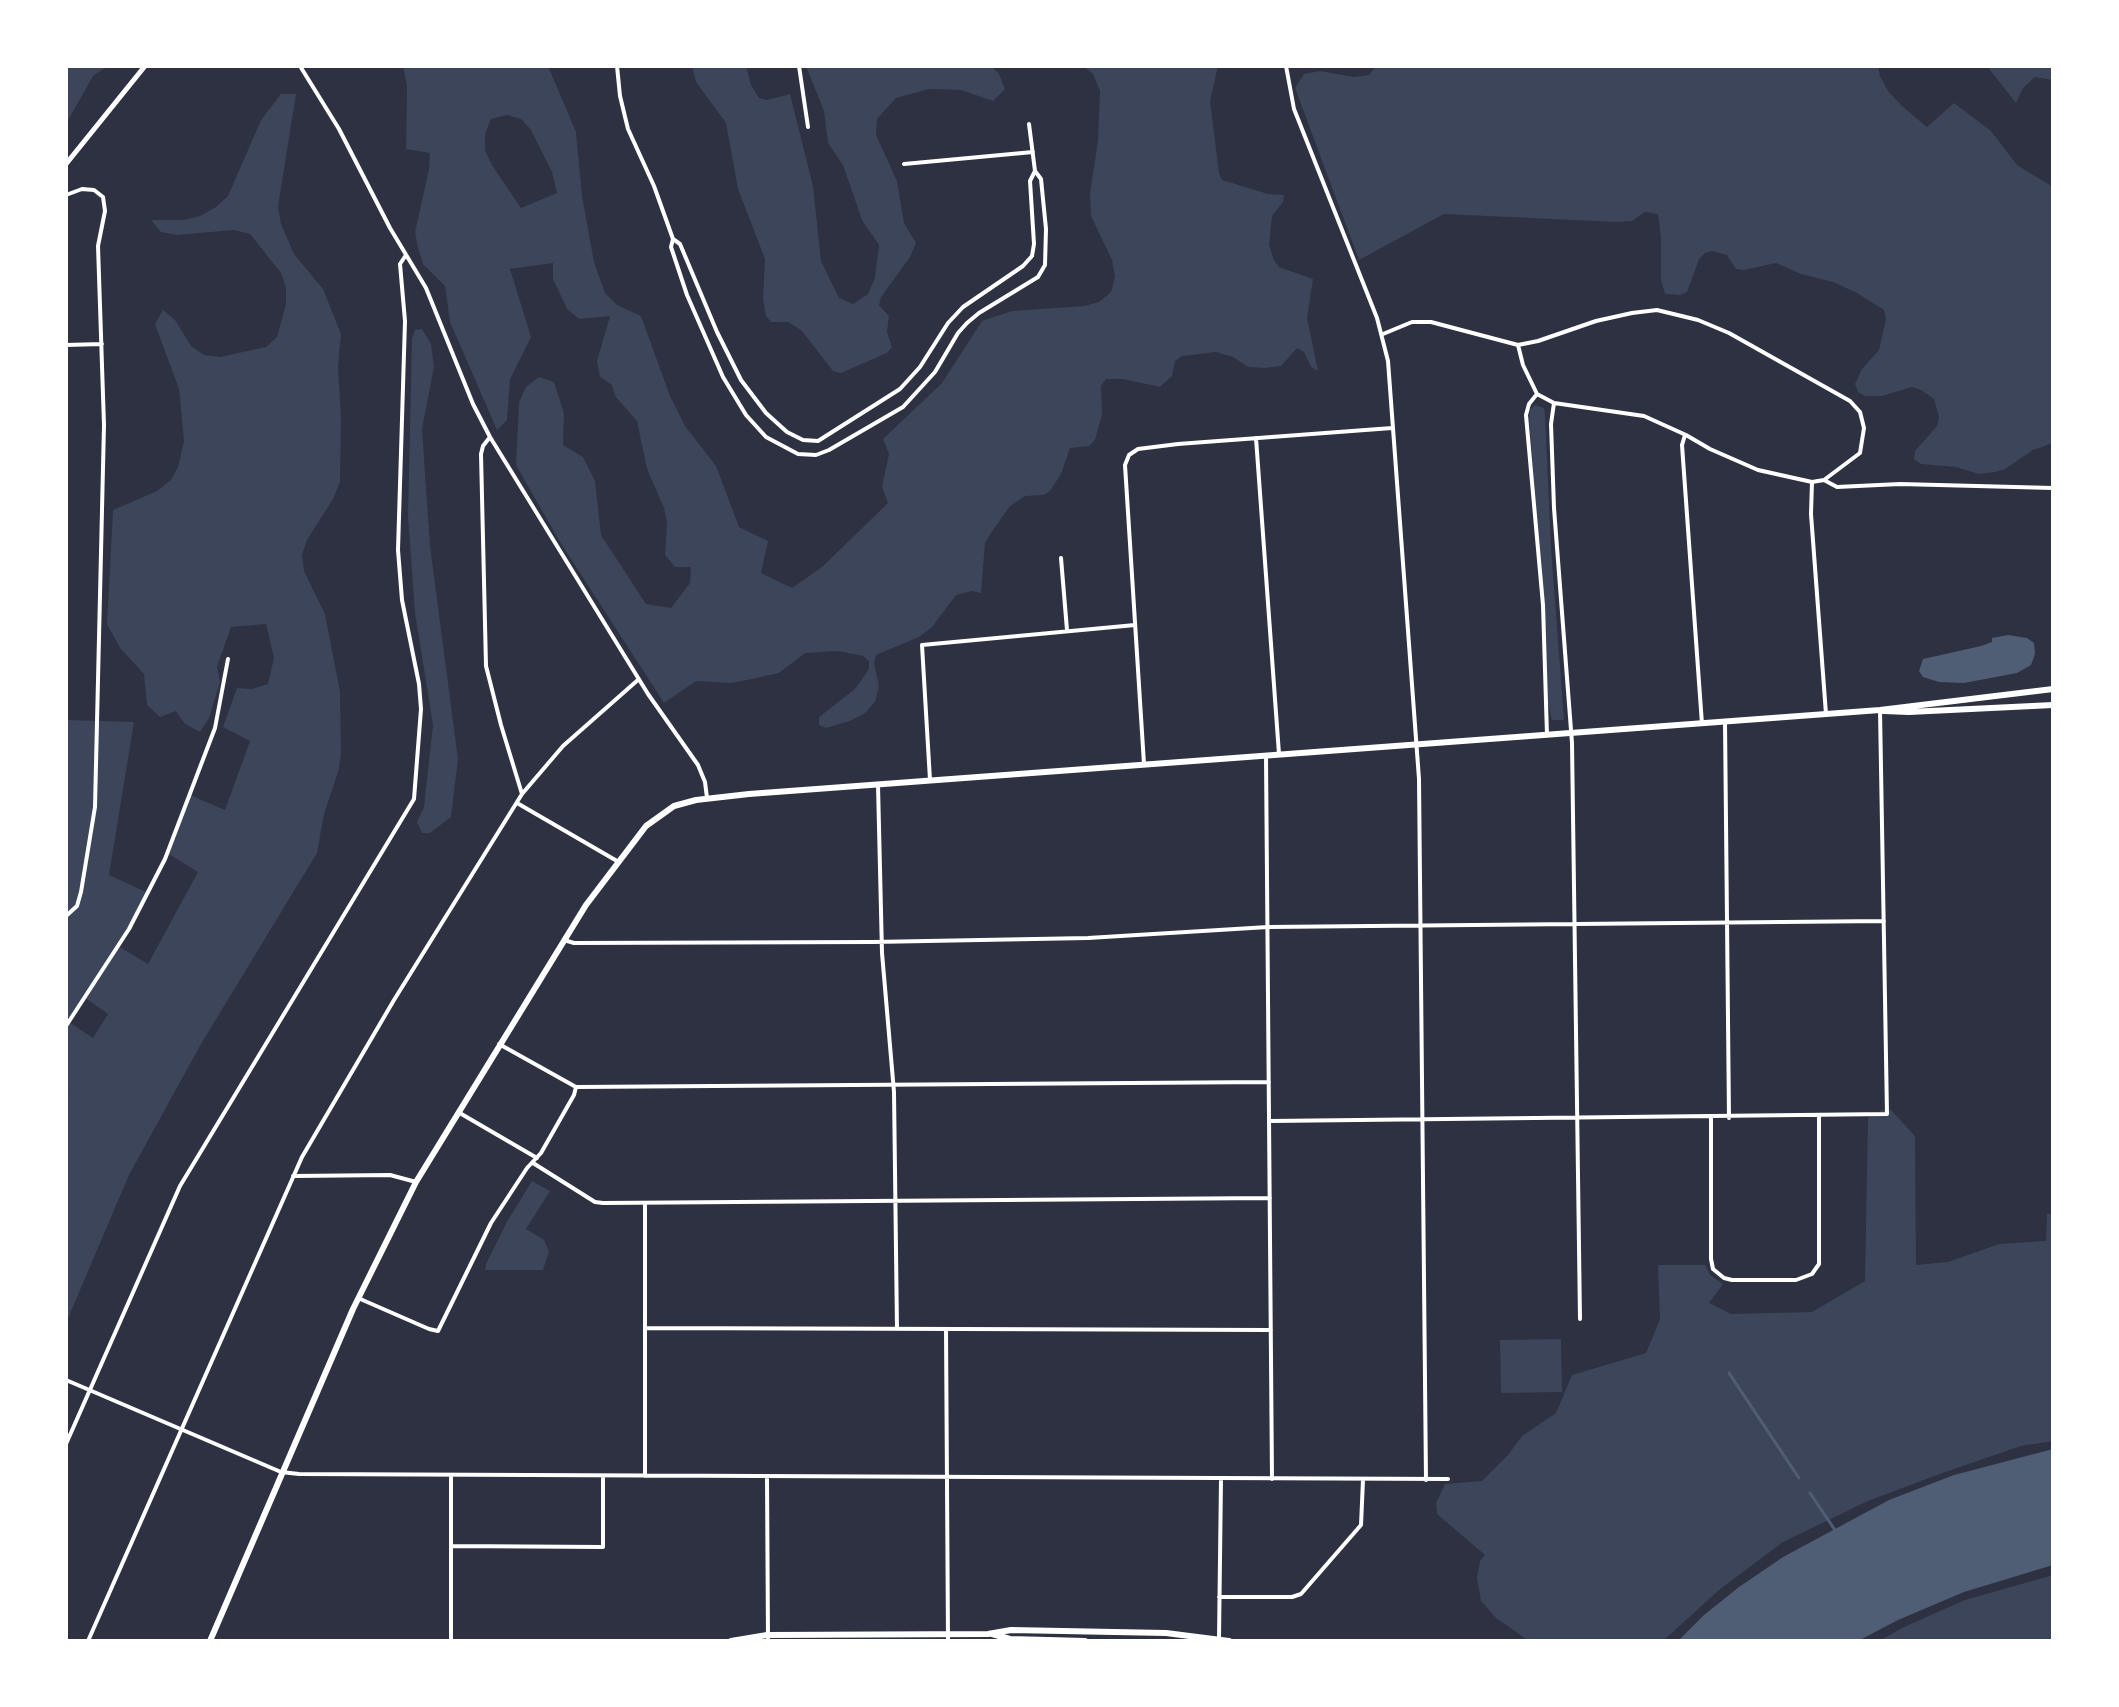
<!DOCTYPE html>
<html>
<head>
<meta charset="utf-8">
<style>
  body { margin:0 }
  #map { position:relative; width:2119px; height:1707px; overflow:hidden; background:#2d3142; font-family:"Exo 2",sans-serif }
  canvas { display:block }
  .frame { position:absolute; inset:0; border:68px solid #fff; pointer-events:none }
</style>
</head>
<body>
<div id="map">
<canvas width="2119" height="1707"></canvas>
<div class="frame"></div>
</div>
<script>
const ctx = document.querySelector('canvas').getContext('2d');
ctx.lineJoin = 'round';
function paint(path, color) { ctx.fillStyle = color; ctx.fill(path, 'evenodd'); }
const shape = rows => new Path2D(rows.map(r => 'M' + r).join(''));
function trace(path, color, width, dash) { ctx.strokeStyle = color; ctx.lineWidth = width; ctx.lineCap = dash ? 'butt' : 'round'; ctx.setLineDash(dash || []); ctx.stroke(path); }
paint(shape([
  [66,66,108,66,93,76,66,124],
  [403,66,548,66,576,132,582,196,594,262,605,293,617,305,641,316,670,396,685,426,716,466,739,527,768,541,761,573,792,588,822,567,888,503,882,487,889,454,883,439,942,383,982,321,1012,311,1084,306,1099,302,1111,292,1115,277,1112,260,1091,216,1090,193,1098,141,1100,91,1093,74,1083,66,1218,66,1210,101,1219,173,1222,180,1268,194,1284,195,1283,202,1272,216,1269,245,1274,260,1279,267,1313,279,1307,318,1318,371,1311,367,1304,352,1297,348,1281,366,1265,368,1248,367,1233,357,1216,352,1182,356,1175,361,1172,376,1160,387,1123,379,1106,379,1101,386,1102,415,1095,440,1089,446,1070,448,1061,474,1050,491,1044,495,1025,496,1010,506,989,536,985,543,981,593,972,591,956,595,932,627,919,637,876,655,874,663,879,686,875,702,865,713,850,721,826,728,819,725,819,717,855,689,869,669,869,661,863,656,838,651,805,653,779,673,747,680,731,683,696,681,664,703,560,542,516,465,519,402,526,387,539,377,554,382,564,413,563,445,583,457,595,481,601,535,646,604,671,608,690,583,691,567,675,567,665,555,667,523,664,508,647,469,637,421,615,396,612,385,600,377,597,361,610,316,579,319,567,309,553,279,553,263,510,269,531,337,510,379,507,420,497,430,450,322,445,286,423,264,418,248,415,232,429,169,430,153,406,149,407,86],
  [507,115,521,119,531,130,552,172,557,193,521,208,492,165,485,150,485,134,491,119],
  [692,66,746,66,751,85,759,98,767,100,790,94,813,186,821,261,839,298,853,304,868,294,875,278,879,245,862,220,843,165,828,143,824,111,806,66,991,66,999,74,1005,89,993,101,961,90,929,89,896,98,877,119,876,135,897,181,904,223,916,243,910,257,881,297,879,305,889,316,887,332,892,347,887,353,841,373,833,371,802,331,788,322,771,322,766,316,763,300,765,259,738,189,726,123,696,82],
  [1376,66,1878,66,1880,76,1888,91,1902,106,1927,127,1954,103,1991,131,2017,165,2053,187,2053,443,2033,450,2005,469,1995,472,1979,474,1956,467,1921,464,1914,459,1915,451,1937,426,1939,417,1934,399,1921,390,1912,387,1882,396,1865,396,1858,392,1855,384,1862,369,1879,350,1886,319,1884,310,1857,293,1833,282,1801,274,1776,263,1744,270,1736,269,1727,255,1712,251,1705,253,1699,259,1687,292,1680,295,1665,294,1661,280,1661,238,1658,214,1645,212,1632,221,1617,222,1444,214,1359,260,1295,88,1304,74,1320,71,1354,77,1369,75],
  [1987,66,2053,66,2053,80,2035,77,2023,88,2016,103],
  [281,94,296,94,278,207,281,224,294,254,323,289,341,334,338,367,341,417,340,482,333,499,307,540,302,555,304,571,325,614,340,692,341,753,339,769,324,814,317,853,201,1044,129,1175,66,1323,66,1092,69,1088,66,1086,66,720,134,722,109,875,146,892,118,946,148,964,198,872,167,853,190,795,225,810,250,741,223,727,237,688,252,689,268,684,274,658,266,624,231,627,217,667,220,682,209,718,200,732,185,724,176,711,160,717,147,705,144,674,120,648,107,624,113,510,157,491,171,480,178,467,184,441,179,389,155,324,163,310,175,320,191,346,204,355,220,357,266,347,277,337,286,304,286,288,281,273,250,234,234,230,177,235,161,232,151,220,184,220,200,216,216,207,228,196,261,120],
  [84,997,108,1014,93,1038,69,1022],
  [422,329,431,344,434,367,422,429,430,546,458,759,451,817,430,833,422,833,417,822,424,807,433,725,415,613,408,516,412,339,415,330],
  [1535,405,1544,408,1545,414,1551,548,1564,720,1552,720,1548,703,1544,601,1529,418,1530,410],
  [1882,1110,1891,1110,1915,1136,1916,1265,1948,1262,1999,1244,2046,1241,2047,1214,2053,1214,2053,1441,2021,1446,1937,1475,1868,1501,1783,1542,1719,1590,1663,1641,1529,1641,1496,1618,1481,1601,1477,1578,1480,1561,1485,1555,1437,1514,1436,1503,1445,1484,1482,1481,1508,1455,1522,1436,1556,1413,1572,1375,1646,1353,1660,1319,1658,1265,1705,1265,1710,1275,1723,1284,1709,1303,1731,1314,1812,1312,1865,1281,1868,1118],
  [532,1181,550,1191,526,1229,544,1240,549,1252,543,1270,485,1270,486,1264,508,1220],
  [1561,1339,1562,1392,1501,1393,1500,1340],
  [2053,1575,2053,1641,1879,1641,1904,1627,1965,1600]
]), '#3c4559');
paint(shape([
  [2008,635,2027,638,2034,643,2035,654,2031,665,2017,673,1964,683,1939,682,1923,677,1919,671,1923,659,1981,646,1992,642,1992,638],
  [2053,1449,2053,1565,1964,1592,1898,1620,1858,1641,1678,1641,1704,1615,1739,1587,1783,1557,1889,1500,1954,1475]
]), '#4f5d75');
trace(shape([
  [1729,1373,1799,1478],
  [1810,1493,1835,1530]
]), '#4f5d75', 3);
trace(shape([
  [300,66,339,129,390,228,426,288,473,404,490,437,648,694,698,765,705,782,707,798],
  [617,66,620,96,628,129,654,186,673,239,671,247,687,295,723,377,746,415,766,437,798,454,816,455,829,450,903,407,935,372,958,333,967,323,979,313,1038,277,1045,265,1046,229,1041,179,1035,171,1029,124],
  [799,66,808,127],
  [1286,66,1294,109,1377,318,1388,361,1419,779,1426,1480],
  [904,164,1033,152],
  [66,195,82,189,94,190,103,197,105,211,98,246,104,425,95,807,81,892,77,906,66,916],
  [673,239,680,244,717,332,741,380,766,413,787,432,803,440,818,441,900,389,920,367,948,323,963,307,1023,266,1032,256,1034,244,1030,181,1035,171],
  [1383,334,1412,322,1431,322,1518,345,1538,341,1596,321,1632,313,1657,310,1698,320,1729,333,1850,401,1860,412,1864,428,1860,453,1824,480],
  [66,345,102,344],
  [1518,345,1523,365,1537,394,1554,403,1644,416,1686,435,1710,449,1758,470,1812,482,1824,480,1837,487,1900,484,2053,488],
  [1537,394,1529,404,1526,415,1543,605,1547,735],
  [1554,403,1551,424,1554,508,1572,743,1580,1319],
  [1685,435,1682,445,1702,724],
  [490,437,483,446,481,454,486,666,501,725,522,794],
  [1256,438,1279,754],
  [1812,482,1811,514,1826,714],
  [1061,558,1067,630],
  [1725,722,1729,1118],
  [1266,757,1272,1479],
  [1144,764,1125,465,1129,455,1138,449,1178,444,1392,428],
  [930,780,922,645,1135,625],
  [878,785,882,953,894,1092,897,1329],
  [517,803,617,861],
  [564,940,574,943,873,942,1088,938,1268,927,1884,921],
  [66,1026,129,929,165,859,215,728,228,659],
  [499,1044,576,1087,1269,1082],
  [458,1112,537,1158],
  [1711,1118,1711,1259,1713,1269,1724,1278,1732,1280,1796,1280,1812,1274,1819,1264,1819,1116],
  [1270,1121,1887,1114,1880,710],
  [533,1163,595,1202,603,1203,1270,1198],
  [293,1176,390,1175,416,1182],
  [358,1298,429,1329,438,1331,491,1223,527,1168,541,1153,574,1095,576,1087],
  [645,1328,1271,1330],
  [946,1329,948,1641],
  [66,1380,267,1466,281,1472,299,1474,1448,1479],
  [66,1444,180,1186,414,799,421,709,419,684,402,600,398,550,405,321,400,264,406,255],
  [451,1475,451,1641],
  [645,1476,645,1203],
  [767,1477,768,1641],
  [451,1546,603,1547,603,1477],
  [1219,1597,1292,1597,1301,1594,1361,1525,1363,1480],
  [1219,1639,1221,1479],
  [88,1641,302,1157,394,1000,522,794,563,746,639,679]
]), '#fff', 4);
trace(shape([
  [66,164,145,66]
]), '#fff', 5);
trace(shape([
  [1884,711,1909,712,2053,705],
  [992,1634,1010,1639,1085,1641],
  [210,1641,353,1309,416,1182,586,905,646,826,674,806,696,800,749,794,1880,710,2053,689],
  [731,1641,767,1635,988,1634,1011,1630,1166,1633,1229,1641]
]), '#fff', 6);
</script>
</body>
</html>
